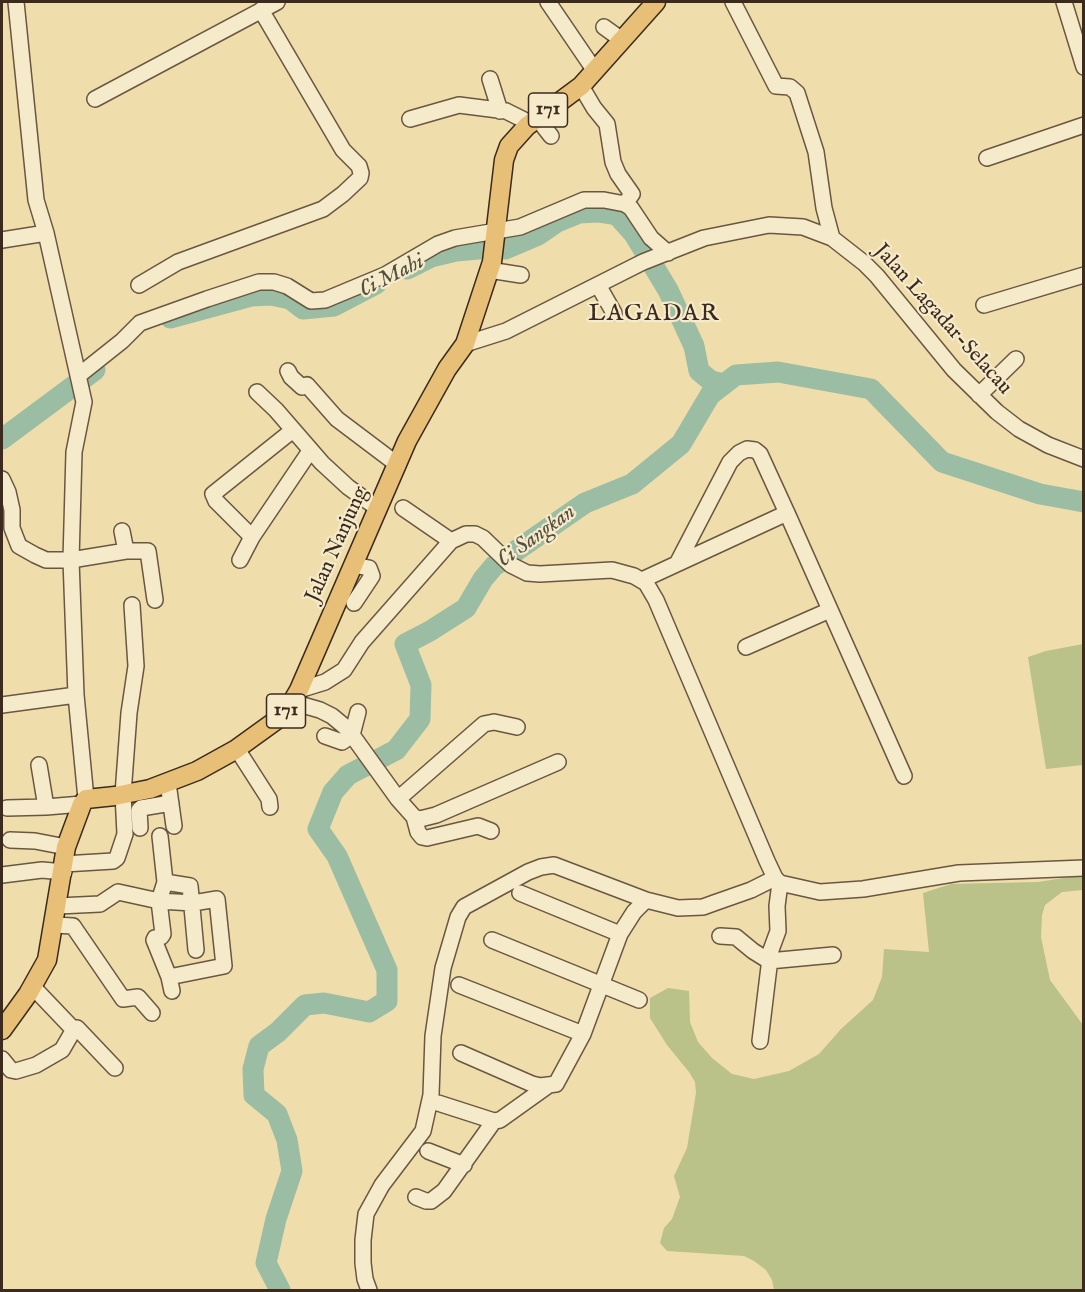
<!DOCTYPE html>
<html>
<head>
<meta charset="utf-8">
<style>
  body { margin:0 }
  #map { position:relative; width:1085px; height:1292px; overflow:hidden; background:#efdeac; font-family:"IM FELL English",serif }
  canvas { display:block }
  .frame { position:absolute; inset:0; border:3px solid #3c2a1f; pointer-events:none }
</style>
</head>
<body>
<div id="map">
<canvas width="1085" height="1292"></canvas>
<div class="frame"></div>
</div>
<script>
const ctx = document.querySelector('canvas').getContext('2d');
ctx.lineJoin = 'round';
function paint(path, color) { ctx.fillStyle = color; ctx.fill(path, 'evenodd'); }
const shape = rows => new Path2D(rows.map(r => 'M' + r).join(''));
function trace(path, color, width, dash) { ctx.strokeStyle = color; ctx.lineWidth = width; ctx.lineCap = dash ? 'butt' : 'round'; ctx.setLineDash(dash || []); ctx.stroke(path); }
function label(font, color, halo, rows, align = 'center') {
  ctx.font = font + ' "IM FELL English",serif'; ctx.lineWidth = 4.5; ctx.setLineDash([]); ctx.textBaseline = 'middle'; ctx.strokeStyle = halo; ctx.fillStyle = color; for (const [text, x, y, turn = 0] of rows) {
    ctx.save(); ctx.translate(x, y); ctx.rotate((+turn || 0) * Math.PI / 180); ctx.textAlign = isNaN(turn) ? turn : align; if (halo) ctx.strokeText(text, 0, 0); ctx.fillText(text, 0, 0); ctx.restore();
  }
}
paint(shape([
  [1083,644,1083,765,1046,769,1028,657,1046,651],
  [1083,875,1083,890,1062,892,1045,905,1042,915,1041,937,1050,980,1083,1025,1083,1290,774,1290,772,1280,766,1270,754,1261,744,1256,667,1251,660,1243,664,1228,672,1219,680,1197,674,1176,687,1148,696,1093,695,1082,689,1072,667,1045,650,1018,650,998,668,988,689,991,690,1022,698,1042,712,1058,732,1074,754,1079,789,1071,819,1054,841,1029,873,1000,882,977,884,949,929,952,923,893,951,884,1038,882]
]), '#bac189');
trace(shape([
  [407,269,431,257,456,251,478,249,505,249,538,235,557,222,579,213,598,212,617,215,634,234,668,290,694,346,699,371,711,381,724,384],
  [170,318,251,296,271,295,290,299,303,309,334,306,376,284],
  [2,439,95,370],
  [280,1290,266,1263,276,1219,292,1171,287,1140,277,1114,254,1095,253,1069,259,1046,278,1032,305,1005,324,1003,369,1012,387,1001,387,970,337,856,318,829,333,792,348,775,396,750,420,719,421,685,405,644,430,631,466,608,483,579,494,566,585,503,632,484,681,444,710,395,736,375,778,372,871,389,942,462,1040,494,1084,502]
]), '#9bbda4', 21);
const minor = shape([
  [16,2,36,200,46,233,84,402,74,452,71,560,76,695,86,799],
  [548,2,595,71],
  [733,2,776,86,790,87,797,93,816,152,824,208,832,238],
  [1064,2,1084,67],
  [604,27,622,40],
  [490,79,500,111],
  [581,86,594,108,607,124,613,162,618,174,632,194,625,204],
  [95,99,277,2],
  [537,118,551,136],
  [410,119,459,105,506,111,530,123],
  [987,158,1084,125],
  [2,240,46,233],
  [489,270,521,275],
  [139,285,178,262,323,209,343,194,360,178,361,173,359,166,343,150,261,10],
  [598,285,614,313],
  [984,305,1084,275],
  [465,344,506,331,643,262,704,238,769,225,803,227,832,238,864,263,877,276,954,370,997,412,1019,429,1048,445,1084,459],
  [288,371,291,377,302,387,307,385,337,419,398,465],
  [78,376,122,341,140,323,207,299,259,282,274,282,287,286,311,301,325,300,385,275,438,244,455,238,520,227,584,200,604,200,625,204,631,208,651,238,668,253],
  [257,392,276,410,322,463,348,487,377,508],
  [979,395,1016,359],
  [2,479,8,492,12,510,12,528,19,546,35,555,46,560,71,560,126,551,122,531],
  [403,508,451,541],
  [252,537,216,501,213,494,293,430],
  [126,551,148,551,155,600],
  [240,560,252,537,310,451],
  [678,562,730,462,739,453,747,449,755,450,760,454,787,513],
  [353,565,369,568,372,576,354,603],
  [642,580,787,513,904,776],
  [746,647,830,610],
  [299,690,325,682,344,670,362,642,451,541,466,534,475,534,483,538,511,565,527,573,540,574,612,570,634,576,646,583,656,600,767,861,775,878,780,883,820,892,863,889,959,873,1084,868],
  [292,702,320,710,332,716,344,726,352,735,398,799,414,817,420,819,436,815,558,762],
  [2,705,76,695],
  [325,736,342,742,352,735,358,712],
  [237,749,269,799,270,807],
  [39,765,46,807,82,804],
  [168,783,174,826],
  [398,799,484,724,494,722,517,727],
  [7,808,46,807],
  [414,817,418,832,422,837,427,838,478,826,491,831],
  [140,828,139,810,141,808,171,803],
  [160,836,165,882,159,901,163,934,161,937,155,938,154,940,169,977,172,991],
  [10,840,35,841,66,847],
  [64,864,113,861,117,858,125,834,123,794,129,713,136,666,132,605],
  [2,875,42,870,64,872],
  [165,882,190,886,196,950],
  [520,893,620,934],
  [58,906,100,904,118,892,159,901,193,903,217,899,224,966,169,977],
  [54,925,73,926,123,999,138,997,152,1013],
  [720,936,736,937,753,951,769,961,833,955],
  [492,940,639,1000],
  [459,985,583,1034],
  [33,987,74,1030],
  [760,1041,771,950,778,931,777,906,780,883],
  [461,1053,532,1084,540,1086,556,1084,583,1034,620,934,634,912,646,900],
  [2,1059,11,1070,16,1071,36,1065,62,1050,73,1031,77,1028,115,1068],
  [438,1103,494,1121,500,1120,549,1085],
  [428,1151,464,1165],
  [416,1197,426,1201,431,1201,444,1191,494,1121],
  [369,1290,365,1279,363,1263,363,1240,366,1214,382,1185,423,1131,431,1095,433,1036,443,968,458,917,464,907,528,872,541,867,554,865,646,900,678,908,703,907,714,903,751,890,775,878]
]);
const major = shape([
  [2,1030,28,994,47,960,66,847,82,804,86,799,115,796,150,789,197,771,235,750,278,719,292,702,299,690,407,441,447,369,465,344,492,262,504,160,509,146,527,126,581,86,656,2]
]);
trace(minor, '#695742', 18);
trace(major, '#3c2a1f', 21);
trace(minor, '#f5eac9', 15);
trace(major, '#e8bf76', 18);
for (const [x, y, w] of [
  [548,110,39],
  [286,711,39]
]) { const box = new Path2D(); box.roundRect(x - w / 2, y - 17, w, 34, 4.5); ctx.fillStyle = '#f5eac9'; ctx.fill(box); trace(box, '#3c2a1f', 1.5); }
label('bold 20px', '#3c2a1f', null, [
  ["171",548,110],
  ["171",286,711]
]);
label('21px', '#3c2a1f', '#f5eac9', [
  ["Jalan Lagadar-Selacau",942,320,48],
  ["Jalan Nanjung",338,545,-66]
]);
label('italic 22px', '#544f40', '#f5eac9', [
  ["Ci Mahi",392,277,-27],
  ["Ci Sangkan",537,537,-36]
]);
ctx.letterSpacing = '1.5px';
label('24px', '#3c2a1f', '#f5eac9', [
  ["LAGADAR",654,315]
]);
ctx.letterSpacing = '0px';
</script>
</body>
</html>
